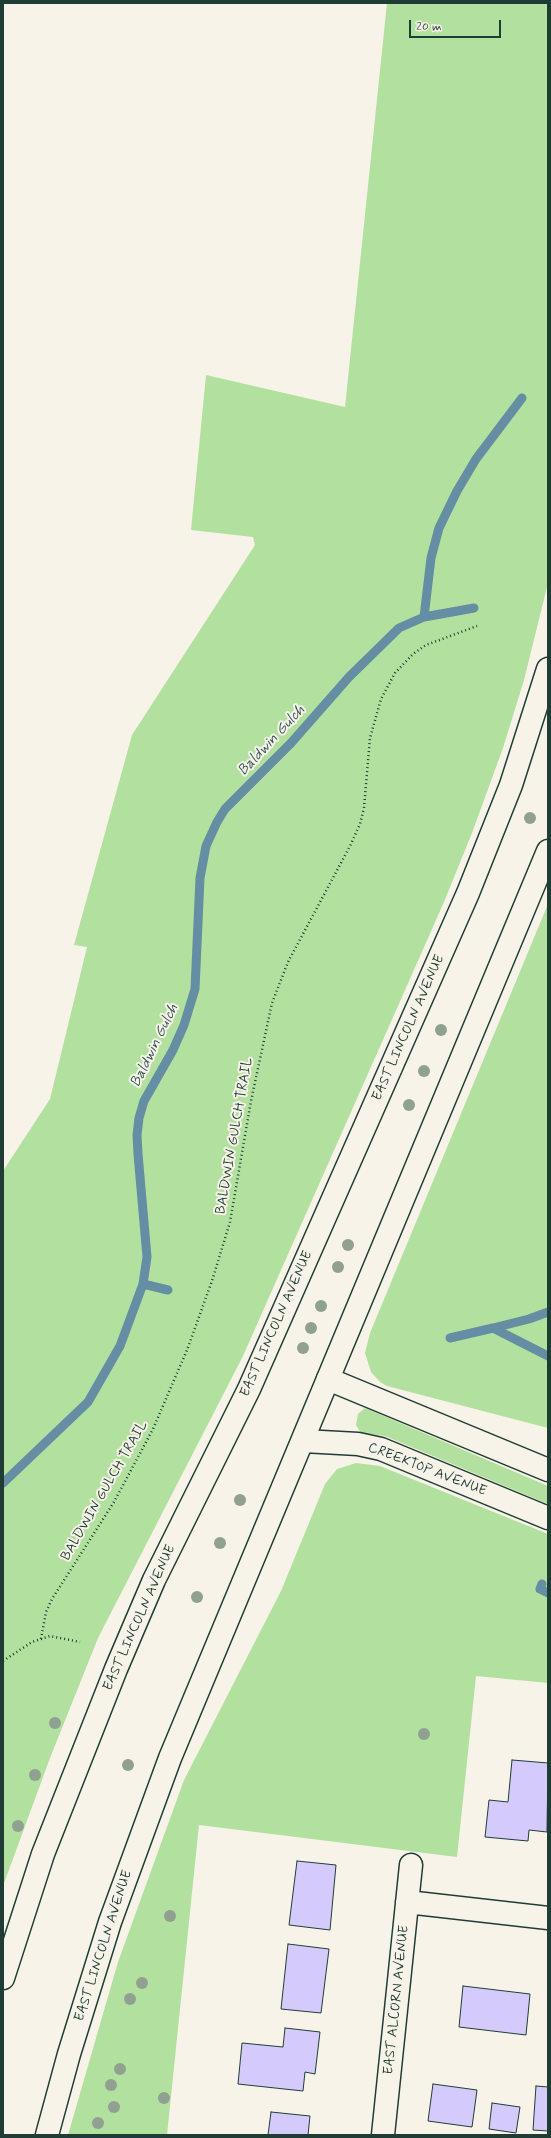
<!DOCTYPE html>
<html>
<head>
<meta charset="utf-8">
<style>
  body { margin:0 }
  #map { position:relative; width:551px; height:2138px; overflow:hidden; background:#f7f3e8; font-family:Mynerve,sans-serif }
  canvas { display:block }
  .frame { position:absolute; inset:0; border:4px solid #1f3d34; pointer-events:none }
  .scale { position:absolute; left:409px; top:20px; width:92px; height:18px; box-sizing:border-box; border:2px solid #1f3d34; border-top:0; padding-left:5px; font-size:12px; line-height:14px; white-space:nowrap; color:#1f3d34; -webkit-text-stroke:3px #f7f3e8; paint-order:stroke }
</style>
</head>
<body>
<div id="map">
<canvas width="551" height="2138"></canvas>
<div class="frame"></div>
<div class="scale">20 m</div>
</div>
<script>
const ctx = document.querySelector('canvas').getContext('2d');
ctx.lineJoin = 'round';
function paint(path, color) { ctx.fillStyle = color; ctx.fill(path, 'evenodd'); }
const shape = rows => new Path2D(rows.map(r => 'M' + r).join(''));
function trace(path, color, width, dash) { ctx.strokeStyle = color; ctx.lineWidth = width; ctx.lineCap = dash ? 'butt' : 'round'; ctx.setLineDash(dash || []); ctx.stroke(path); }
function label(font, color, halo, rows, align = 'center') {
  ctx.font = font + ' Mynerve,sans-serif'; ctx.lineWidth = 4; ctx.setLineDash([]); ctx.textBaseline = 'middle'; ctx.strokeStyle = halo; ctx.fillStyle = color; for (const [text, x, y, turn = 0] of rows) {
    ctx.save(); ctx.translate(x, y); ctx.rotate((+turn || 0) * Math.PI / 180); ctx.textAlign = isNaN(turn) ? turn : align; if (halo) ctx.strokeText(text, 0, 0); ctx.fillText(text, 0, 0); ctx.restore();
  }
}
paint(shape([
  [387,3,548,3,548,583,524,680,503,748,472,833,444,902,243,1356,98,1638,50,1758,3,1886,3,1171,50,1099,87,947,74,945,132,735,255,545,253,537,191,530,206,375,345,407],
  [548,904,548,1428,387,1386,380,1382,371,1372,365,1353,370,1333],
  [365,1408,548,1486,548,1504,385,1436,361,1433,356,1425,358,1414],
  [356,1463,380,1466,548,1534,548,1683,476,1676,457,1857,199,1825,167,2135,68,2135,118,1962,184,1780,281,1591,325,1484,337,1469]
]), '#b2e09f');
trace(shape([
  [424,617,431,558,439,528,457,491,476,459,522,398],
  [143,1284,168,1290],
  [493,1328,529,1319,548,1312],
  [450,1338,493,1328,548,1356],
  [3,1483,88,1402,120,1346,143,1284,147,1257,138,1154,137,1135,139,1118,144,1101,173,1050,184,1025,195,989,200,878,206,846,217,822,225,809,291,743,349,677,399,628,424,617,474,608],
  [542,1584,540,1589,548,1593]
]), '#658da4', 9);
const building = shape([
  [512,1760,548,1763,547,1832,529,1830,528,1841,485,1837,489,1800,508,1802,512,1760],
  [297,1861,336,1865,330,1930,289,1925,297,1861],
  [288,1944,329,1949,321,2013,281,2009,288,1944],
  [463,1986,530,1994,526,2035,459,2027,463,1986],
  [285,2028,320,2032,315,2074,305,2072,303,2091,238,2084,242,2043,283,2047,285,2028],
  [433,2084,477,2090,472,2127,428,2121,433,2084],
  [536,2086,548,2087,548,2131,533,2130,536,2086],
  [492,2103,520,2107,516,2133,489,2129,492,2103],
  [271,2112,310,2116,308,2135,268,2135,271,2112]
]);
paint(building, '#d5cafc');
trace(building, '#1f3d34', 1);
const minor = shape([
  [407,1902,548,1918],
  [383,2135,411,1865]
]);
const tertiary = shape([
  [328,1379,548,1470],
  [303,1441,358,1444,381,1449,548,1518]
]);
const primary = shape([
  [3,1978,43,1854,116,1669,154,1580,249,1389,468,893,511,785,548,669],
  [47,2135,69,2054,110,1922,170,1758,548,851]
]);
trace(minor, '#1f3d34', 25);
trace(tertiary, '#1f3d34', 25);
trace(primary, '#1f3d34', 25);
trace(shape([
  [41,1639,46,1612,52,1599,114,1502,153,1429,187,1350,212,1281,230,1222,251,1101,272,1003,288,962,350,846,360,824,364,808,370,738,381,699,395,673,413,654,426,645,477,626],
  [3,1661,32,1642,50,1636,80,1642]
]), '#1f3d34', 2.5, [1, 3]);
trace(minor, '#f7f3e8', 22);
trace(tertiary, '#f7f3e8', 22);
trace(primary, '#f7f3e8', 22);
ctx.fillStyle = '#90a191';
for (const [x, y] of [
  [530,818],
  [441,1030],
  [424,1071],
  [409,1105],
  [348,1245],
  [338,1267],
  [321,1306],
  [311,1328],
  [303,1348],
  [240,1500],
  [220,1543],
  [197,1597],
  [55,1723],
  [424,1734],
  [128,1765],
  [35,1775],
  [18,1826],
  [170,1916],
  [142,1983],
  [130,1999],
  [120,2069],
  [111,2085],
  [164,2098],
  [114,2107],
  [98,2123]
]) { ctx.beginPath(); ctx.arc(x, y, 6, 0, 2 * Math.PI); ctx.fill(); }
label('14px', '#1f3d34', '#f7f3e8', [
  ["EAST LINCOLN AVENUE",409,1028,-66],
  ["BALDWIN GULCH TRAIL",235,1136,-80],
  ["EAST LINCOLN AVENUE",277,1324,-66],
  ["CREEKTOP AVENUE",427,1470,21],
  ["BALDWIN GULCH TRAIL",105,1491,-60],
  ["EAST LINCOLN AVENUE",140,1618,-66],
  ["EAST LINCOLN AVENUE",104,1946,-72],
  ["EAST ALCORN AVENUE",397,2000,-84]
]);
label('italic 15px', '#365859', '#f7f3e8', [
  ["Baldwin Gulch",272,741,-47],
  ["Baldwin Gulch",155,1046,-64]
]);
</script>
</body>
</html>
